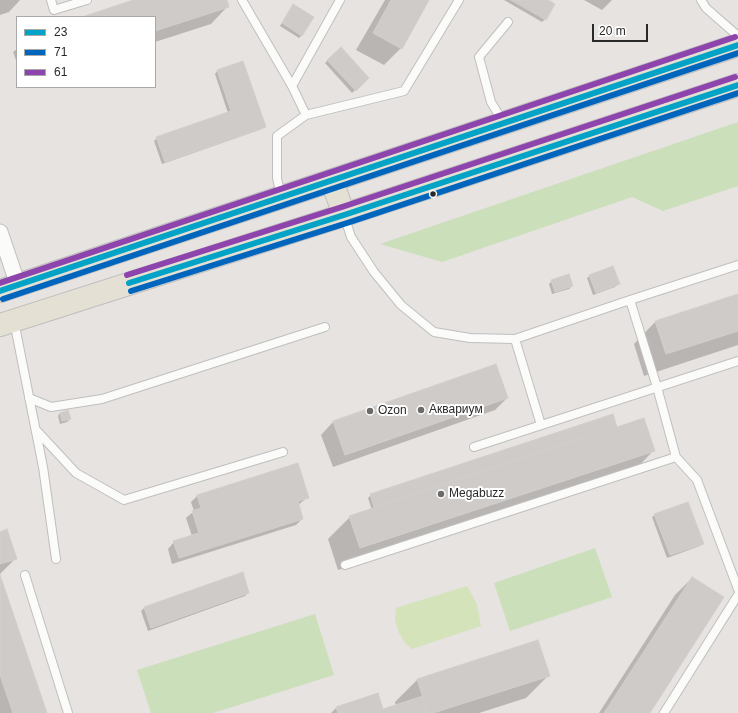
<!DOCTYPE html>
<html>
<head>
<meta charset="utf-8">
<style>
  body { margin:0 }
  #map { position:relative; width:738px; height:713px; overflow:hidden; background:#e6e3e0; font-family:Arial,sans-serif }
  canvas { display:block }
  .legend { position:absolute; left:16px; top:16px; width:140px; height:72px; box-sizing:border-box; background:#fff; border:1px solid #a9a9a9; margin:0; padding:5px 7px; list-style:none; font-size:12px; color:#292929 }
  .legend li { display:flex; align-items:center; gap:8px; height:20px }
  .legend b { width:20px; border:1px solid #a9a9a9 }
  .scale { position:absolute; left:592px; top:24px; width:56px; height:18px; box-sizing:border-box; border:2px solid #292929; border-top:0; padding-left:5px; font-size:12px; line-height:14px; white-space:nowrap; color:#292929; -webkit-text-stroke:3px #fff; paint-order:stroke }
</style>
</head>
<body>
<div id="map">
<canvas width="738" height="713"></canvas>
<ul class="legend">
<li><b style="height:5px;background:#02a3c6"></b>23</li>
<li><b style="height:5px;background:#0065bd"></b>71</li>
<li><b style="height:5px;background:#8e44ad"></b>61</li>
</ul>
<div class="scale">20 m</div>
</div>
<script>
const ctx = document.querySelector('canvas').getContext('2d');
ctx.lineJoin = 'round';
function paint(path, color) { ctx.fillStyle = color; ctx.fill(path, 'evenodd'); }
const shape = rows => new Path2D(rows.map(r => 'M' + r).join(''));
function trace(path, color, width, dash) { ctx.strokeStyle = color; ctx.lineWidth = width; ctx.lineCap = dash ? 'butt' : 'round'; ctx.setLineDash(dash || []); ctx.stroke(path); }
function label(font, color, halo, rows, align = 'center') {
  ctx.font = font + ' Arial,sans-serif'; ctx.lineWidth = 4; ctx.setLineDash([]); ctx.textBaseline = 'middle'; ctx.strokeStyle = halo; ctx.fillStyle = color; for (const [text, x, y, turn = 0] of rows) {
    ctx.save(); ctx.translate(x, y); ctx.rotate((+turn || 0) * Math.PI / 180); ctx.textAlign = isNaN(turn) ? turn : align; if (halo) ctx.strokeText(text, 0, 0); ctx.fillText(text, 0, 0); ctx.restore();
  }
}
paint(shape([
  [738,122,738,186,663,211,632,197,442,262,380,244],
  [595,548,612,597,510,631,494,583],
  [315,614,334,675,213,713,151,713,137,670]
]), '#cbdfbb');
paint(shape([
  [467,586,477,604,481,626,412,649,405,643,399,633,395,620,396,608]
]), '#d4e3b9');
paint(shape([
  [0,0,20,0,9,12,0,15],
  [136,0,226,0,228,6,211,24,155,42,155,17,85,17],
  [385,0,428,0,401,48,384,65,356,50],
  [504,0,546,0,545,19,542,22],
  [584,0,612,0,602,10],
  [293,5,302,35,299,38,280,26],
  [341,48,368,78,352,93,325,63],
  [17,49,17,63,13,52],
  [217,71,265,126,262,129,162,164,154,141,157,138,228,113,215,74],
  [590,276,618,284,615,287,593,295,587,278],
  [552,281,572,286,569,289,552,294,549,284],
  [738,295,738,345,644,376,634,344,656,321],
  [495,365,507,398,495,410,333,467,321,435,333,422],
  [60,413,70,419,67,422,60,424,58,416],
  [613,415,617,428,654,450,632,473,338,570,328,539,350,517,372,510,368,498,371,495],
  [297,464,308,497,298,505,302,519,296,525,172,564,168,549,174,542,192,536,186,518,194,511,191,502,197,496],
  [655,515,702,544,700,546,667,558,652,517],
  [0,533,16,558,0,574],
  [0,578,46,713,0,713],
  [692,578,649,713,599,713,675,595],
  [248,593,245,596,148,631,141,611,144,608],
  [548,676,526,698,479,713,331,713,336,708,383,710,396,706,395,702,417,680]
]), '#0003');
const building = shape([
  [133,0,227,0,229,7,155,31,155,17,82,17,133,0],
  [391,0,429,0,402,49,373,33,391,0],
  [511,0,548,0,555,4,546,20,511,0],
  [293,4,314,17,302,36,282,23,293,4],
  [341,47,369,78,356,91,327,60,341,47],
  [243,61,266,127,165,162,156,137,231,111,217,70,243,61],
  [613,266,620,284,596,293,589,275,613,266],
  [569,274,573,286,555,292,551,280,569,274],
  [738,294,738,331,666,354,655,321,738,294],
  [496,364,508,398,345,455,333,421,496,364],
  [68,410,71,419,62,421,60,413,68,410],
  [613,414,617,427,374,507,370,494,613,414],
  [644,418,655,451,360,548,349,516,644,418],
  [298,463,309,498,298,501,303,519,179,558,173,541,199,533,192,511,201,508,197,495,298,463],
  [688,502,704,544,670,555,654,514,688,502],
  [7,529,17,559,0,564,0,532,7,529],
  [243,572,249,593,151,628,144,607,243,572],
  [0,575,47,713,13,713,0,675,0,575],
  [692,577,724,597,650,713,604,713,692,577],
  [538,640,550,676,433,713,428,713,417,679,538,640],
  [378,693,383,709,423,696,428,713,338,713,336,707,378,693]
]);
paint(building, '#cecbc9');
trace(building, '#d1cfcc', 1);
const lane = shape([
  [51,0,54,10,87,0],
  [242,0,292,86,306,115,277,136,277,178,281,196],
  [701,0,706,8,738,36],
  [292,86,340,0],
  [306,115,404,91,459,0],
  [503,122,491,102,479,57,508,22],
  [344,215,351,237,374,272,401,305,434,332,470,338,515,339,630,300],
  [738,265,630,300,657,387,676,457,697,480,738,589],
  [14,321,43,467,56,559],
  [515,339,541,425],
  [29,398,51,407,102,399,325,327],
  [37,431,76,473,124,500,283,452],
  [474,447,738,361],
  [345,565,676,457],
  [25,575,68,713],
  [664,713,738,595]
]);
const street = shape([
  [0,232,18,285]
]);
const primary = shape([
  [332,181,344,215],
  [0,291,738,45],
  [0,325,344,215,738,85]
]);
trace(lane, '#c0bfc0', 10);
trace(street, '#c0bfc0', 17);
trace(primary, '#bfbebd', 24);
trace(lane, '#fbfbfa', 8);
trace(street, '#fbfbfa', 15);
trace(primary, '#e4e0d4', 22);
trace(shape([
  [129,283,344,215,738,85],
  [0,291,738,45]
]), '#02a3c6', 6);
trace(shape([
  [131,291,347,223,738,93],
  [3,299,738,53]
]), '#0065bd', 6);
trace(shape([
  [127,275,342,207,735,77],
  [0,283,735,37]
]), '#8e44ad', 6);
for (const [x, y, r, color] of [
  [433,194,3.5,"#292929"],
  [421,410,4,"#6b6a69"],
  [370,411,4,"#6b6a69"],
  [441,494,4,"#6b6a69"]
]) { const dot = new Path2D(); dot.arc(x, y, r, 0, 2 * Math.PI); ctx.fillStyle = color; ctx.fill(dot); trace(dot, '#fff', 1.5); }
label('12px', '#292929', '#fff', [
  ["Аквариум",429,410],
  ["Ozon",378,411],
  ["Megabuzz",449,494]
], 'left');
</script>
</body>
</html>
